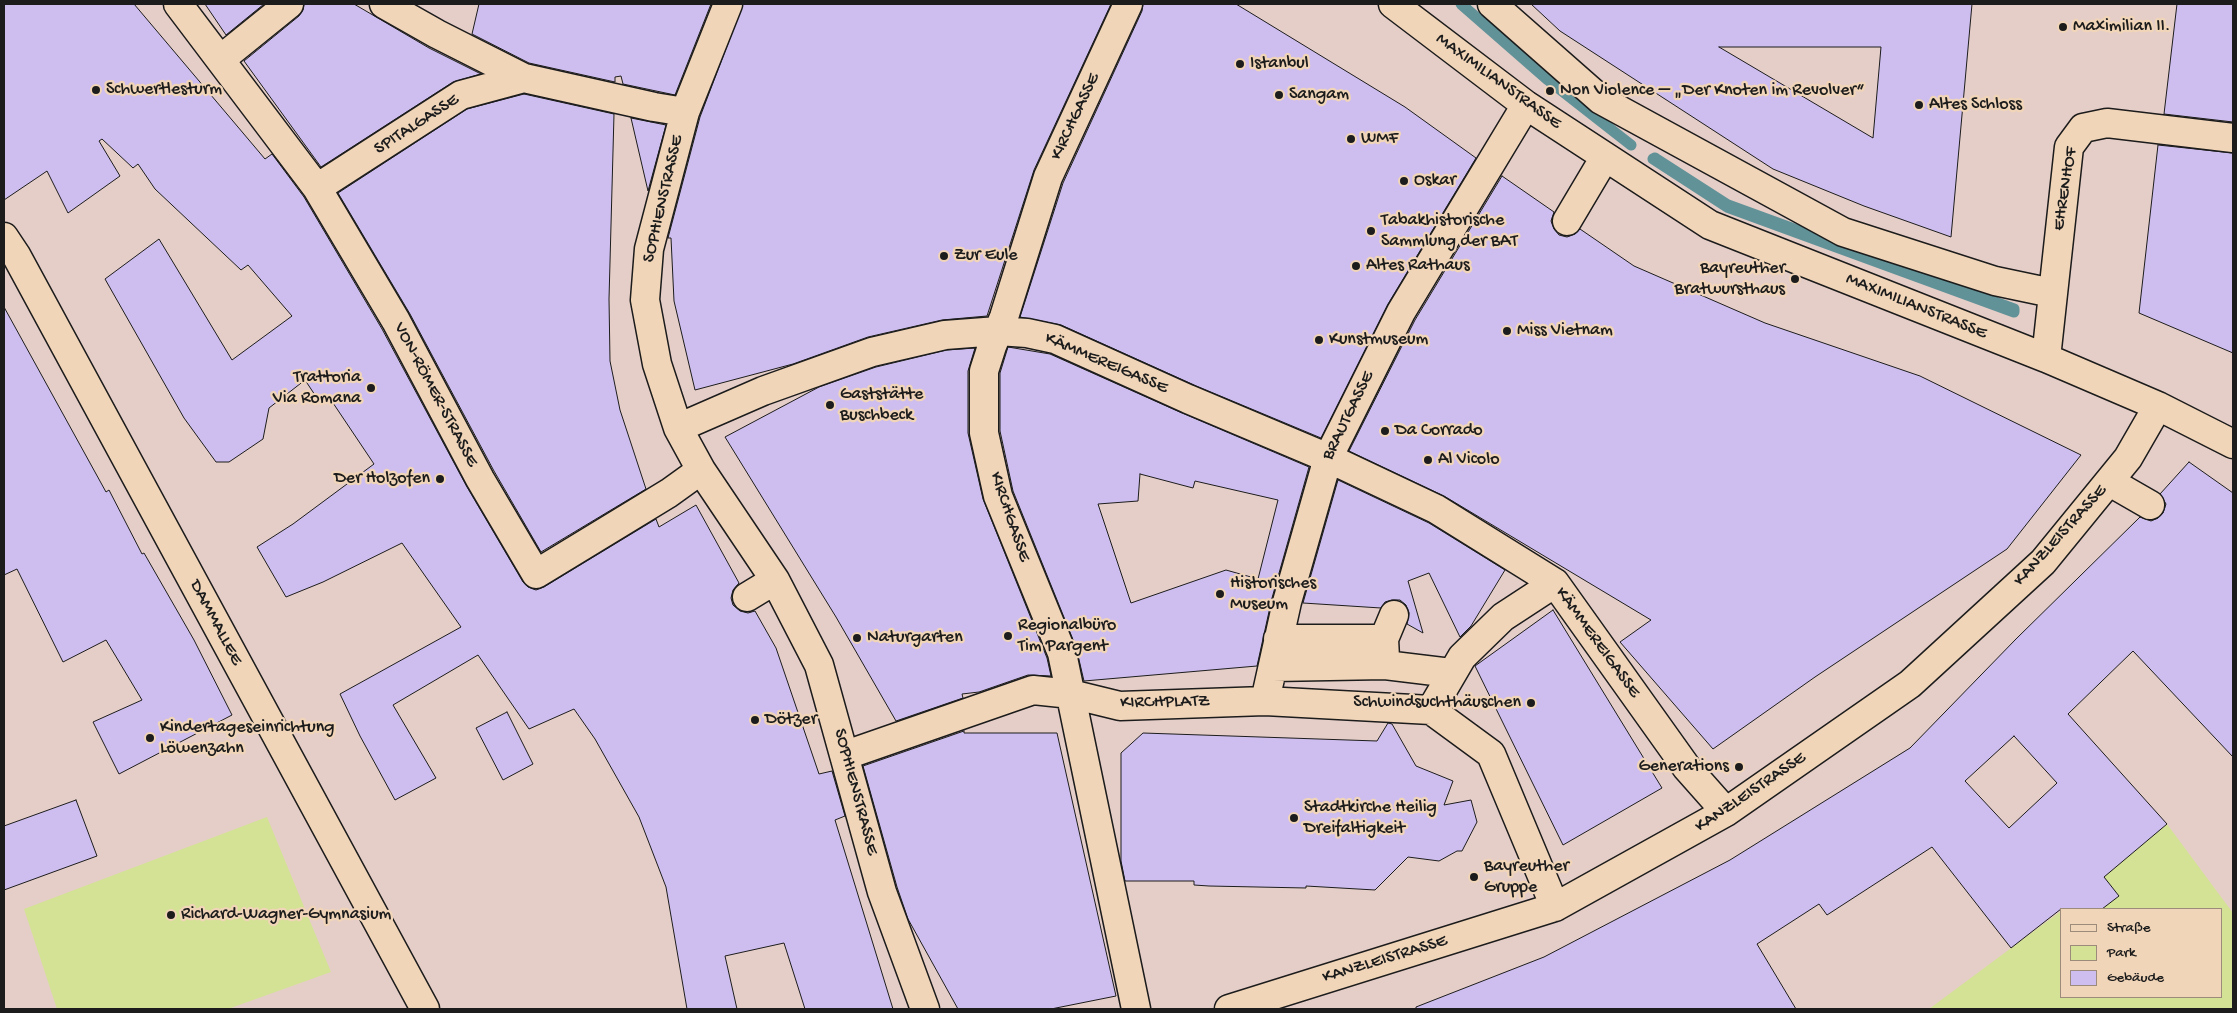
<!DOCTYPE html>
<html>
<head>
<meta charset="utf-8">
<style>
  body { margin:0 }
  #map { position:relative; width:2237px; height:1013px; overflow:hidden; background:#e6cec8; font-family:"Gochi Hand",sans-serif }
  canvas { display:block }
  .frame { position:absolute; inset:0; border:5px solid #1c1c1c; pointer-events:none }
  .legend { position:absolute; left:2060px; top:908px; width:162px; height:90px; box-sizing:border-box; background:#f1d5b8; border:1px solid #9c8b7a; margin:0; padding:6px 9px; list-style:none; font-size:15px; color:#1c1c1c }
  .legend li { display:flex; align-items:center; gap:10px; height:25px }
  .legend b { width:25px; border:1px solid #9c8b7a }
</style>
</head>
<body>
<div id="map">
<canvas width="2237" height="1013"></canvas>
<div class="frame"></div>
<ul class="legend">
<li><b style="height:6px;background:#f1d5b8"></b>Straße</li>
<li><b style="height:14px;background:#d3e295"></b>Park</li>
<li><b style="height:14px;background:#cebeef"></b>Gebäude</li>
</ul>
</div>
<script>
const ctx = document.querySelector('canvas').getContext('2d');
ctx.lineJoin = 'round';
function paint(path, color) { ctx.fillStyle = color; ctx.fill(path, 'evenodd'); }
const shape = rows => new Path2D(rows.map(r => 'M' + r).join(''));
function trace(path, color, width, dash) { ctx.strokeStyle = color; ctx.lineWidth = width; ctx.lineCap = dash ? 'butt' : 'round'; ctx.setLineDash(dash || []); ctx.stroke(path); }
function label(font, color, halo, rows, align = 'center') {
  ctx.font = font + ' "Gochi Hand",sans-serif'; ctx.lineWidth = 4.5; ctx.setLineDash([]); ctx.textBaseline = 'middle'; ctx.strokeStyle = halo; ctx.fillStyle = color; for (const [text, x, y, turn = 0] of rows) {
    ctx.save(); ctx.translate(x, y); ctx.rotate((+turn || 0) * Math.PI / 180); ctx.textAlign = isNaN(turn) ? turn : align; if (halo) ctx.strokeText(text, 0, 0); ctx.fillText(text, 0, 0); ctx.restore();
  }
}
paint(shape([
  [267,817,331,972,228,1009,57,1009,24,909],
  [2167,824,2233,913,2233,1009,1929,1009,2061,911,2061,997,2221,997,2221,909,2102,909,2119,896,2104,877]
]), '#d3e295');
trace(shape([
  [1461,4,1548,80,1631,145],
  [1655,158,1728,205,2014,309,2014,312,1727,207,1653,159,1655,158]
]), '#619298', 11);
const building = shape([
  [4,4,134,4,265,159,272,154,304,197,382,329,467,487,523,582,528,587,536,590,544,587,656,519,659,527,696,505,739,583,733,590,731,598,733,605,740,611,748,613,755,611,776,648,819,774,832,771,845,816,835,820,893,1009,805,1009,784,943,725,956,737,1009,687,1009,666,887,639,817,595,739,574,709,529,729,478,655,393,705,436,778,395,800,360,736,340,694,461,627,402,543,323,582,286,597,257,547,293,524,374,464,329,397,321,404,305,380,269,408,263,439,229,462,216,462,184,418,105,279,159,239,232,360,292,316,248,265,241,270,155,189,138,164,133,168,102,139,99,141,120,176,68,213,47,171,4,200,4,4],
  [205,4,264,4,226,35,205,4],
  [304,4,354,4,429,48,481,74,453,82,321,167,244,61,299,16,303,10,304,4],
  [479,4,711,4,675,95,623,84,621,76,615,77,615,82,529,63,472,34,479,4],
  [743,4,1111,4,1034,170,987,316,942,320,868,337,793,364,695,390,674,301,671,238,668,238,700,117,743,4],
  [1143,4,1236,4,1405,107,1476,158,1388,304,1321,438,1194,385,1061,325,1020,317,1063,183,1142,11,1143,4],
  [1531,4,1972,4,1951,237,1864,206,1773,169,1560,31,1531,4],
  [1719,47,1881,47,1873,138,1719,47],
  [2177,4,2233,4,2233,122,2164,114,2177,4],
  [524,94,614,114,609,299,610,361,620,410,646,489,541,552,494,471,410,314,338,193,467,109,524,94],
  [631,118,666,125,648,191,631,118],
  [2158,145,2233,153,2233,353,2139,313,2158,145],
  [1502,176,1554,212,1551,221,1554,229,1559,235,1567,237,1575,234,1580,229,1634,266,1765,323,1920,376,2081,455,2007,549,1815,677,1713,749,1620,642,1651,620,1444,496,1349,451,1415,320,1502,176],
  [4,307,106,492,109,490,142,554,144,553,194,640,232,715,119,774,93,722,142,700,106,640,63,662,17,569,4,575,4,307],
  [1008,347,1050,354,1182,413,1309,467,1272,598,1257,666,1084,681,1076,647,1013,491,1000,431,1000,373,1008,347],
  [1140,474,1193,488,1195,481,1278,500,1258,579,1226,570,1131,603,1098,504,1138,501,1140,474],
  [975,348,968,371,968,433,983,499,1047,658,1051,676,1028,675,979,692,962,694,963,698,896,721,836,617,725,437,819,387,876,367,947,350,975,348],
  [2189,462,2233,493,2233,757,2133,651,2068,714,2167,824,2104,877,2119,896,2102,909,2061,909,2011,948,1932,847,1827,915,1819,904,1757,944,1796,1009,1416,1009,1416,1007,1544,957,1730,860,1910,748,2016,639,2140,517,2151,521,2158,518,2163,513,2166,504,2160,494,2189,462],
  [2014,736,2057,783,2009,828,1965,781,2014,736],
  [1338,480,1429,523,1505,570,1471,626,1460,637,1429,573,1408,581,1423,633,1407,624,1409,613,1406,605,1400,600,1392,600,1385,602,1381,608,1303,603,1338,480],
  [1553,610,1662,788,1563,845,1475,666,1553,610],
  [507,712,533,764,503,780,476,728,507,712],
  [1388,723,1392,724,1416,766,1453,781,1444,805,1471,800,1477,822,1462,851,1457,851,1439,861,1408,857,1375,890,1306,886,1306,888,1209,886,1194,885,1194,881,1125,881,1121,861,1121,753,1143,733,1377,741,1388,723],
  [964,731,964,733,1057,733,1116,996,1051,1009,958,1009,908,919,897,887,863,766,964,731],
  [76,800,97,856,4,890,4,826,76,800]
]);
paint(building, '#cebeef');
trace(building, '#1c1c1c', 1);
const street = shape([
  [178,4,317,188,396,321,480,479,536,574,669,493,701,470],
  [384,4,437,34,524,78,654,107,685,112],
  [728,4,685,112,649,249,645,300,657,364,678,428,701,470,775,580,819,665,882,892,925,1009],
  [1128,4,1048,177,1004,317,992,346,984,371,984,433,998,496,1062,653,1136,1009],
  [1393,4,1526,105,1710,225,2046,358,2158,406,2233,444],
  [1492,4,1601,100,1843,232,1995,281,2052,293],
  [221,59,289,4],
  [317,188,461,95,524,78],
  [1567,221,1605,157],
  [4,237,16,255,425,1009],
  [2046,358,2069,147,2083,128,2107,123,2233,138],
  [678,428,763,391,872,352,945,335,998,331,1027,333,1055,339,1188,399,1328,458,1436,509,1555,583,1687,768,1726,812],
  [2110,482,2150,505],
  [747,597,775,580],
  [1278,639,1384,639],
  [1385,658,1384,639,1394,615],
  [1273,667,1385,665,1451,673],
  [1265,701,1287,602,1328,458,1401,312,1526,105],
  [1431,710,1462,657,1503,617,1555,583],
  [846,755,1033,690,1071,694,1120,706,1265,701,1431,710,1491,754,1555,907],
  [1229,1009,1555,907,1726,812,1910,684,2043,562,2128,458,2158,406]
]);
trace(street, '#1c1c1c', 31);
trace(street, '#f1d5b8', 28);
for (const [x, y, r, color] of [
  [2063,27,5,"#1c1c1c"],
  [1240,64,5,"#1c1c1c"],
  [96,90,5,"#1c1c1c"],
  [1550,91,5,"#1c1c1c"],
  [1279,95,5,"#1c1c1c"],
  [1919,105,5,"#1c1c1c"],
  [1351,139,5,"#1c1c1c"],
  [1404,181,5,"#1c1c1c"],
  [1371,231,5,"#1c1c1c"],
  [944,256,5,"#1c1c1c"],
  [1356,266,5,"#1c1c1c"],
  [1795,279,5,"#1c1c1c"],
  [1507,331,5,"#1c1c1c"],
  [1319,340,5,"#1c1c1c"],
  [371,388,5,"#1c1c1c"],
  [830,405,5,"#1c1c1c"],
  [1385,431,5,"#1c1c1c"],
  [1428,460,5,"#1c1c1c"],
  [440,479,5,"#1c1c1c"],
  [1220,594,5,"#1c1c1c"],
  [1008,636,5,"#1c1c1c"],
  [857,638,5,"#1c1c1c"],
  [1531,703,5,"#1c1c1c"],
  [755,720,5,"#1c1c1c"],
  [150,738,5,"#1c1c1c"],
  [1739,767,5,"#1c1c1c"],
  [1294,818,5,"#1c1c1c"],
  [1474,877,5,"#1c1c1c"],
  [171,915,5,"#1c1c1c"]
]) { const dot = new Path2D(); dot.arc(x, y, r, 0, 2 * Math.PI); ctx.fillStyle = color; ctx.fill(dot); trace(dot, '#f1d5b8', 2); }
label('18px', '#1c1c1c', '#f1d5b8', [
  ["Maximilian II.",2073,27],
  ["Istanbul",1250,64],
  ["Schwertlesturm",106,90],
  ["Non Violence – „Der Knoten im Revolver“",1560,91],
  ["Sangam",1289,95],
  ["Altes Schloss",1929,105],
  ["WMF",1361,139],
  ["Oskar",1414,181],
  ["Tabakhistorische",1381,221],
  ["Sammlung der BAT",1381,242],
  ["Zur Eule",954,256],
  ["Altes Rathaus",1366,266],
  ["Bayreuther",1785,269,"right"],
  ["Bratwursthaus",1785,290,"right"],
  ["Miss Vietnam",1517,331],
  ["Kunstmuseum",1329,340],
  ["Trattoria",361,378,"right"],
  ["Via Romana",361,399,"right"],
  ["Gaststätte",840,395],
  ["Buschbeck",840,416],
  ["Da Corrado",1395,431],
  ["Al Vicolo",1438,460],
  ["Der Holzofen",430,479,"right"],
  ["Historisches",1230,584],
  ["Museum",1230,605],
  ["Regionalbüro",1018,626],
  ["Tim Pargent",1018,647],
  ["Naturgarten",867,638],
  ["Schwindsuchthäuschen",1521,703,"right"],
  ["Dötzer",765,720],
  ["Kindertageseinrichtung",160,728],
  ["Löwenzahn",160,749],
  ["Generations",1729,767,"right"],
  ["Stadtkirche Heilig",1304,808],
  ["Dreifaltigkeit",1304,829],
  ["Bayreuther",1484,867],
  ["Gruppe",1484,888],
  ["Richard-Wagner-Gymnasium",181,915]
], 'left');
label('18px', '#1c1c1c', '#f1d5b8', [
  ["MAXIMILIANSTRASSE",1498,82,36],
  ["KIRCHGASSE",1076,117,-65],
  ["SPITALGASSE",417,125,-33],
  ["EHRENHOF",2066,189,-81],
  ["SOPHIENSTRASSE",664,199,-77],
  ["MAXIMILIANSTRASSE",1916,307,22],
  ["KÄMMEREIGASSE",1106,364,23],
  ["VON-RÖMER-STRASSE",435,395,62],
  ["BRAUTGASSE",1349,416,-64],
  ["KIRCHGASSE",1009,517,71],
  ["KANZLEISTRASSE",2061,536,-48],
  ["DAMMALLEE",215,623,62],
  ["KÄMMEREIGASSE",1597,643,54],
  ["KIRCHPLATZ",1165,703,-1],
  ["SOPHIENSTRASSE",855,792,75],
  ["KANZLEISTRASSE",1751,793,-34],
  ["KANZLEISTRASSE",1385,960,-17]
]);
</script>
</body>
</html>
